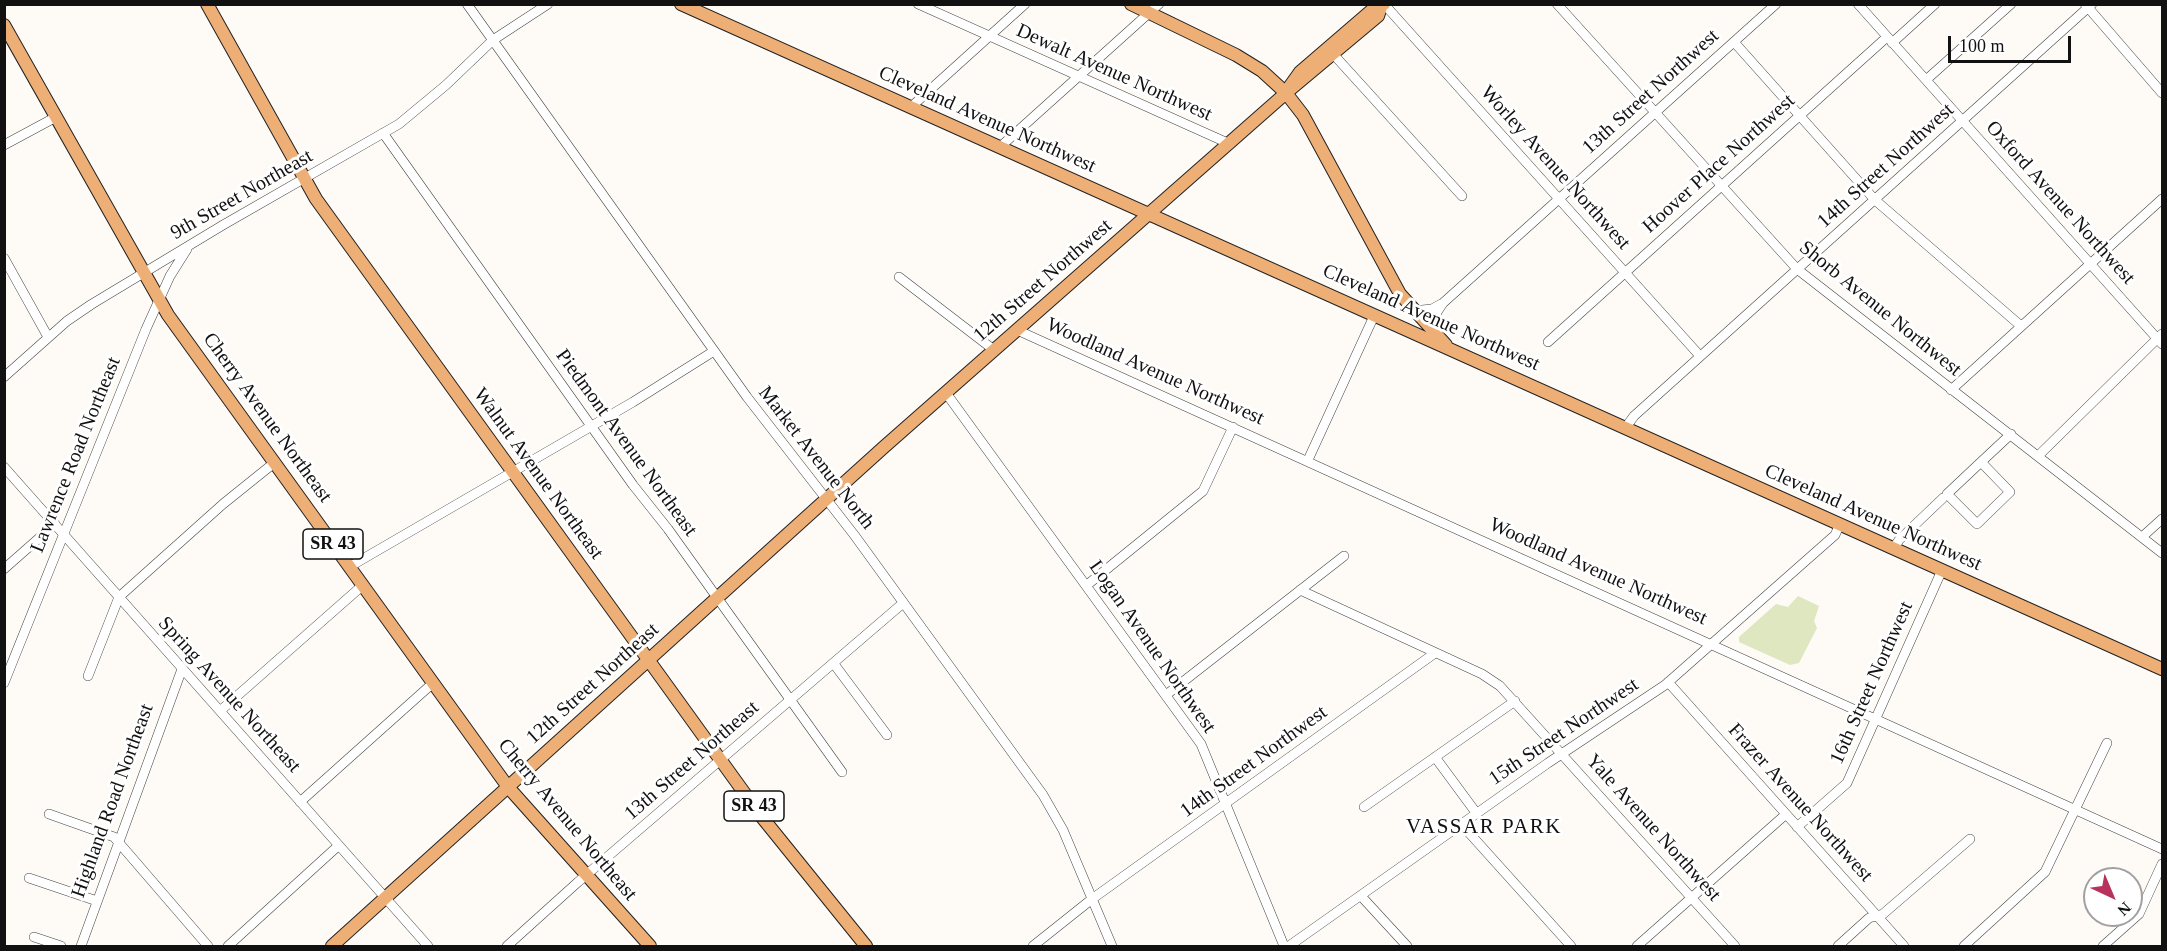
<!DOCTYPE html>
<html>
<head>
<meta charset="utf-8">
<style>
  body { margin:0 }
  #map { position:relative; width:2167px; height:951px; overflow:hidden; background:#fefaf5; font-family:"Times New Roman",serif }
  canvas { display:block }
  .frame { position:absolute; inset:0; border:6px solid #111; pointer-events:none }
  .north { position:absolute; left:2083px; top:867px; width:60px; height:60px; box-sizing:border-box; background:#fff; border:2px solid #a0a0a0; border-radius:50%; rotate:136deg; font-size:16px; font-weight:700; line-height:24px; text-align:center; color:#111 }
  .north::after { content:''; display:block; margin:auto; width:21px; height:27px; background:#b7325d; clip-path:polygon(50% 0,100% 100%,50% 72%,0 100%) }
  .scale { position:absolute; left:1948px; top:36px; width:123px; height:27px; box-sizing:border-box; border:3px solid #111; border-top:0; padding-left:8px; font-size:18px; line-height:21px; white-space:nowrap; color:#111; -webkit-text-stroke:4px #fff; paint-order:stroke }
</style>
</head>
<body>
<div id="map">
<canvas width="2167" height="951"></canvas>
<div class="frame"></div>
<div class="north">N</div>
<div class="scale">100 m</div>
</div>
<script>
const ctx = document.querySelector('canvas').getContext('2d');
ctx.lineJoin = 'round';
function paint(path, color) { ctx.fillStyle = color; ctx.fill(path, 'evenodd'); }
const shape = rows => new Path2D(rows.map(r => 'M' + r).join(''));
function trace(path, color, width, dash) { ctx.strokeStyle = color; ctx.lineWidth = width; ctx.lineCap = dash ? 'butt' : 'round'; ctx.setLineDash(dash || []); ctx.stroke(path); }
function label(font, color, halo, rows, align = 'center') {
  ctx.font = font + ' "Times New Roman",serif'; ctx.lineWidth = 6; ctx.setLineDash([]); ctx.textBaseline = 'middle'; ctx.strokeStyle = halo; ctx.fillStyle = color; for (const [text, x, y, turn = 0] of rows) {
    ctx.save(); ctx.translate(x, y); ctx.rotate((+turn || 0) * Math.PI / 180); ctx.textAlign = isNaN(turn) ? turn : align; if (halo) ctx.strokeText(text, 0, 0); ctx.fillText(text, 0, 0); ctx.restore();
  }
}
paint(shape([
  [1798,596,1819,606,1814,621,1817,628,1799,663,1790,665,1739,642,1739,637,1776,604,1788,607]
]), '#dfe7c0');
const minor = shape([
  [467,4,747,397,855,536,1043,795,1063,830,1112,946],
  [918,4,1230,144],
  [1384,4,1700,356],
  [1557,4,1797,269,2162,553],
  [1858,4,2162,344],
  [2085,4,2162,93],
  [1734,42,1875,200,2021,326],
  [1892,43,1935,4],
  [1334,55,1462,196],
  [1926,80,2011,4],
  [911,107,1025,4],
  [383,133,633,485,668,529,842,772],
  [4,145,56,117],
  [1000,147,1159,4],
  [4,258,48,337],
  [899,277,994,350],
  [1412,311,1432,309,1441,304],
  [1017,330,2162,849],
  [1433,331,1437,312,1443,303,1776,4],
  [1548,342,1887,37],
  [4,377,67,321,92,304,223,225,399,124,446,85,493,40,548,4],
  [1951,390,2162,199],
  [946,393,1201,744,1284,946],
  [1626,427,1634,416,2092,4],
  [2038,456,2162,334],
  [1308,460,1374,316],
  [1981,462,2010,492,1977,524,1947,494,1981,462,2011,434],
  [4,467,428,946],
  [2142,537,2162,519],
  [1894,548,1899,540,1943,498],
  [349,567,633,402,714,351],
  [4,569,55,524],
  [1087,585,1203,491,1233,427],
  [1300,590,1482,674,1500,686,1735,946],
  [834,664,887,735],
  [88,676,119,597,223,504,274,463],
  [1668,682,1904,946],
  [4,683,146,329,170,276,187,249],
  [1166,695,1344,556],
  [220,711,363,585],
  [1435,757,1477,814],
  [300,802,433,683],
  [1364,807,1515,701],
  [49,814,114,837,208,946],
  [1462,825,1571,946],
  [1797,827,1847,783,1942,570],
  [29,878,97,901],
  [1361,896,1407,946],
  [34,937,61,946],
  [81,946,182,669],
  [228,946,338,846],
  [507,946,578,882,902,604],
  [1033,946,1092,899,1435,653],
  [1289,946,1548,763,1665,685,1835,535,1840,524],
  [1637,946,1785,815],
  [1838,946,1869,918,1883,914,1970,839],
  [1964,946,2045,872,2107,743],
  [2103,946,2139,914,2162,864]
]);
const major = shape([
  [207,4,316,199,761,816,866,946],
  [681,4,2162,669],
  [1131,4,1236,55,1262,71,1286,93,1303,115,1400,294,1446,345],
  [4,25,168,315,508,787,650,946],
  [1290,86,1300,72,1372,10,1384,4],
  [332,946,884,447,1286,93,1378,16,1381,7]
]);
trace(minor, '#444', 10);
trace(major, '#222', 14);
trace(minor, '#fff', 9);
trace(major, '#eeaf76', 12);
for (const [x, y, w] of [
  [333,544,60],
  [754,806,60]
]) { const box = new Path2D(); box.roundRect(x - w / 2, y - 15, w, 30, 4.5); ctx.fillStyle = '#fff'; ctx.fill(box); trace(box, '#111', 1.5); }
label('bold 18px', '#111', null, [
  ["SR 43",333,544],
  ["SR 43",754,806]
]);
label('20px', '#111', '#fff', [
  ["Dewalt Avenue Northwest",1114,73,24],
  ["13th Street Northwest",1651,92,-42],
  ["Cleveland Avenue Northwest",987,120,24],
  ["Hoover Place Northwest",1719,164,-42],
  ["14th Street Northwest",1886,166,-42],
  ["Worley Avenue Northwest",1555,168,48],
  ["9th Street Northeast",242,195,-30],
  ["Oxford Avenue Northwest",2060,203,48],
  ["12th Street Northwest",1043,281,-41],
  ["Shorb Avenue Northwest",1880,309,39],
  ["Cleveland Avenue Northwest",1431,318,24],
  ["Woodland Avenue Northwest",1155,372,24],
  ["Cherry Avenue Northeast",267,418,54],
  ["Piedmont Avenue Northeast",626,443,54],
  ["Lawrence Road Northeast",76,455,-68],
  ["Market Avenue North",816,458,52],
  ["Walnut Avenue Northeast",538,474,54],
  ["Cleveland Avenue Northwest",1873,518,24],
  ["Woodland Avenue Northwest",1598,572,24],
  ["Logan Avenue Northwest",1152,647,55],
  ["16th Street Northwest",1872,683,-66],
  ["12th Street Northeast",593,684,-42],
  ["Spring Avenue Northeast",229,695,48],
  ["15th Street Northwest",1564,732,-34],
  ["13th Street Northeast",692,761,-41],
  ["14th Street Northwest",1254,762,-36],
  ["Highland Road Northeast",113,801,-70],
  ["Frazer Avenue Northwest",1800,803,48],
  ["Cherry Avenue Northeast",567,820,50],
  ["Yale Avenue Northwest",1653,828,48]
]);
ctx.letterSpacing = '1.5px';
label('21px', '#111', '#fff', [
  ["VASSAR PARK",1484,827]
]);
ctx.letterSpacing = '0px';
</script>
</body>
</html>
